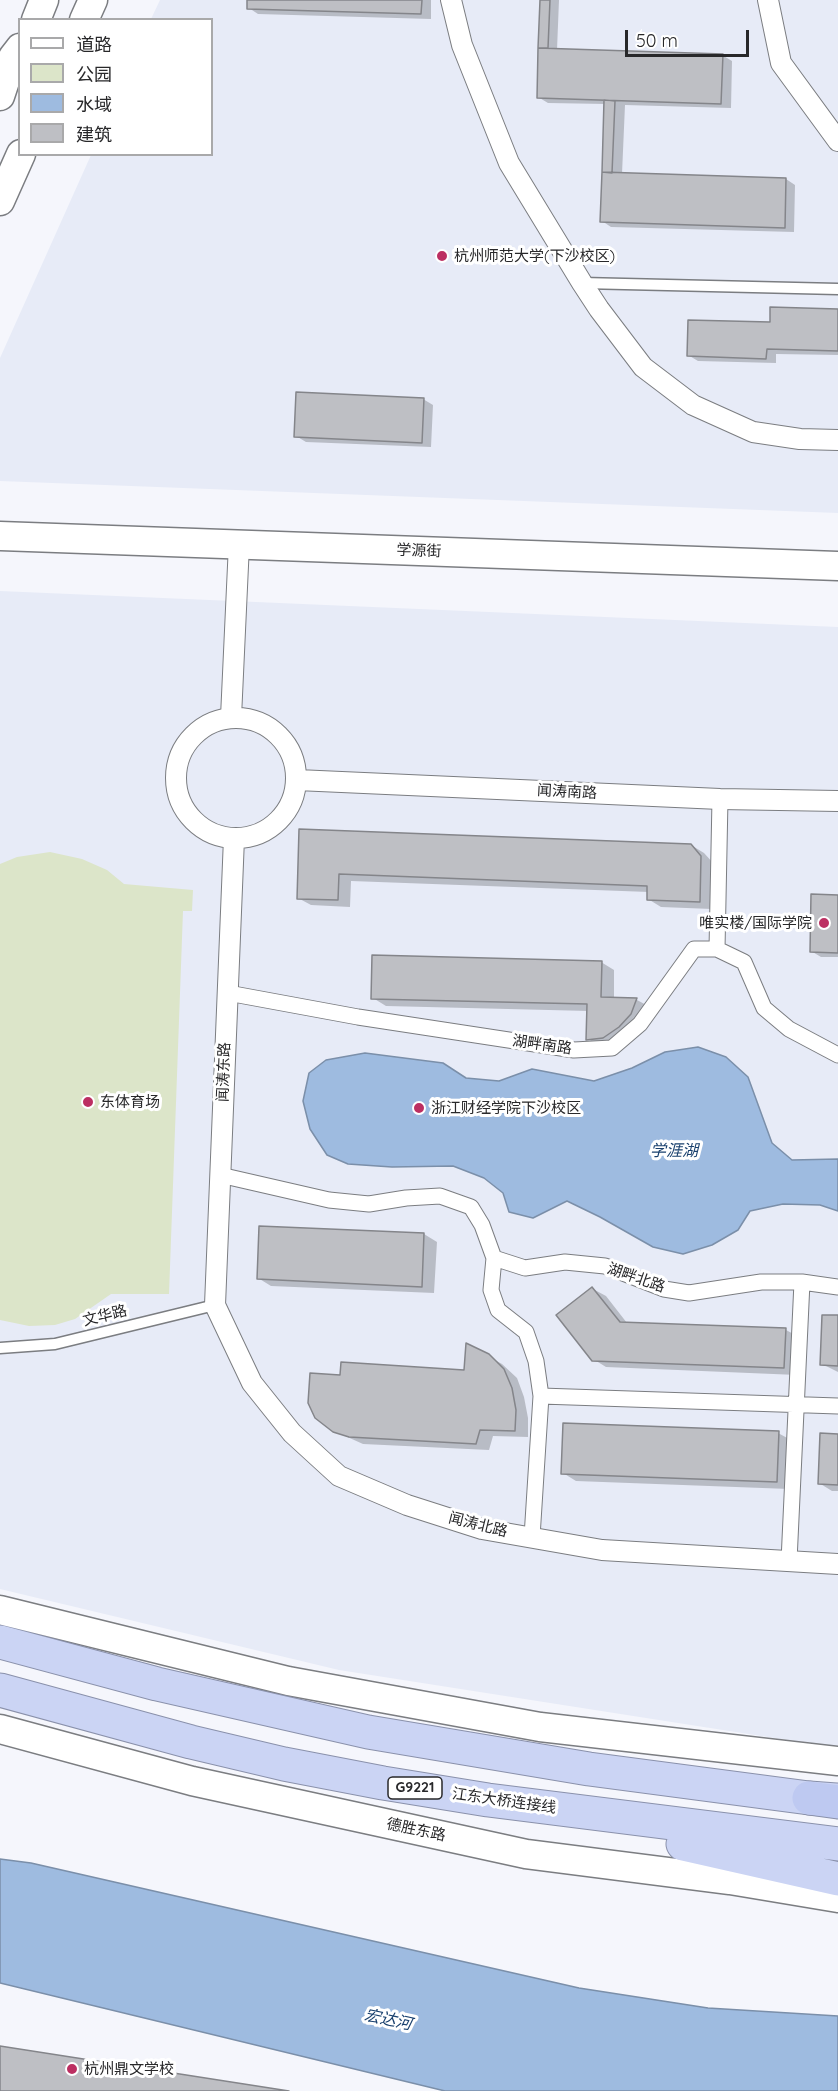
<!DOCTYPE html>
<html>
<head>
<meta charset="utf-8">
<style>
  body { margin:0 }
  #map { position:relative; width:838px; height:2091px; overflow:hidden; background:#f5f6fc; font-family:Quicksand,"Noto Sans SC",sans-serif }
  canvas { display:block }
  .legend { position:absolute; left:18px; top:18px; width:195px; height:138px; box-sizing:border-box; background:#fff; border:2px solid #a9a9aa; margin:0; padding:8px 10px; list-style:none; font-size:18px; color:#28282a }
  .legend li { display:flex; align-items:center; gap:12px; height:30px }
  .legend b { width:30px; border:2px solid #a9a9aa }
  .scale { position:absolute; left:625px; top:30px; width:124px; height:27px; box-sizing:border-box; border:3px solid #28282a; border-top:0; padding-left:8px; font-size:18px; line-height:21px; white-space:nowrap; color:#28282a; -webkit-text-stroke:4px #fff; paint-order:stroke }
</style>
</head>
<body>
<div id="map">
<canvas width="838" height="2091"></canvas>
<ul class="legend">
<li><b style="height:8px;background:#fff"></b>道路</li>
<li><b style="height:16px;background:#dce5c9"></b>公园</li>
<li><b style="height:16px;background:#9ebbe0"></b>水域</li>
<li><b style="height:16px;background:#bebfc4"></b>建筑</li>
</ul>
<div class="scale">50 m</div>
</div>
<script>
const ctx = document.querySelector('canvas').getContext('2d');
ctx.lineJoin = 'round';
function paint(path, color) { ctx.fillStyle = color; ctx.fill(path, 'evenodd'); }
const shape = rows => new Path2D(rows.map(r => 'M' + r).join(''));
function trace(path, color, width, dash) { ctx.strokeStyle = color; ctx.lineWidth = width; ctx.lineCap = dash ? 'butt' : 'round'; ctx.setLineDash(dash || []); ctx.stroke(path); }
function label(font, color, halo, rows, align = 'center') {
  ctx.font = font + ' Quicksand,"Noto Sans SC",sans-serif'; ctx.lineWidth = 6; ctx.setLineDash([]); ctx.textBaseline = 'middle'; ctx.strokeStyle = halo; ctx.fillStyle = color; for (const [text, x, y, turn = 0] of rows) {
    ctx.save(); ctx.translate(x, y); ctx.rotate((+turn || 0) * Math.PI / 180); ctx.textAlign = isNaN(turn) ? turn : align; if (halo) ctx.strokeText(text, 0, 0); ctx.fillText(text, 0, 0); ctx.restore();
  }
}
paint(shape([
  [160,0,838,0,838,513,0,481,0,358,91,155,212,154,212,20,151,19],
  [0,591,838,627,838,1748,339,1670,0,1589]
]), '#e7ebf7');
paint(shape([
  [50,852,82,859,107,870,124,884,193,890,192,911,183,911,169,1294,111,1294,75,1319,55,1325,29,1326,0,1320,0,864,17,857]
]), '#dce5c9');
const water = shape([
  [698,1047,726,1057,748,1077,772,1143,792,1160,838,1159,838,1211,820,1205,783,1204,750,1211,738,1230,712,1245,683,1254,653,1247,600,1217,567,1201,533,1218,509,1212,503,1193,484,1178,453,1166,392,1167,348,1164,327,1155,310,1129,303,1101,309,1073,326,1060,365,1053,443,1063,466,1078,499,1081,532,1069,594,1081,632,1068,665,1052,698,1047],
  [0,1859,31,1863,579,1988,708,2008,838,2016,838,2091,445,2091,0,1983,0,1859]
]);
paint(water, '#9ebbe0');
trace(water, '#7b8fa9', 1.5);
paint(shape([
  [249,0,431,0,431,19,258,14,249,8],
  [542,0,559,0,557,50,722,55,732,61,731,108,625,105,622,174,786,179,795,185,794,232,611,227,602,221,606,104,548,103,538,97],
  [838,310,838,355,776,354,776,363,698,361,688,355,771,323],
  [423,399,433,405,431,447,306,442,296,436],
  [301,831,691,845,704,853,714,864,712,909,661,907,648,899,649,892,351,881,350,907,311,905,298,898],
  [838,897,838,957,821,957,811,951],
  [601,962,614,970,614,999,637,1000,650,1007,644,1022,601,1047,588,1039,589,1011,386,1006,373,998],
  [424,1234,437,1242,434,1293,271,1286,258,1278],
  [593,1289,606,1296,627,1323,786,1330,799,1337,797,1375,606,1367,593,1359],
  [838,1317,838,1372,822,1364],
  [488,1356,502,1364,517,1378,524,1397,528,1418,528,1437,493,1436,489,1450,363,1444,334,1431,342,1376,466,1372],
  [778,1433,791,1440,789,1489,576,1481,563,1473],
  [838,1436,838,1491,832,1491,819,1483]
]), '#0003');
const building = shape([
  [247,0,422,0,421,14,247,9,247,0],
  [540,0,550,0,548,48,538,48,540,0],
  [538,48,723,54,721,104,537,98,538,48],
  [604,100,615,101,612,173,602,172,604,100],
  [602,172,786,178,785,228,600,222,602,172],
  [770,307,838,309,838,351,767,349,766,359,687,356,688,320,770,322,770,307],
  [296,392,424,398,422,443,294,437,296,392],
  [299,829,691,844,701,856,700,902,647,900,647,886,339,874,338,900,297,899,299,829],
  [811,894,838,895,838,953,810,952,811,894],
  [372,955,602,961,601,997,637,998,631,1014,619,1027,603,1038,586,1040,587,1004,371,999,372,955],
  [259,1226,424,1233,422,1287,257,1279,259,1226],
  [592,1287,620,1322,786,1328,784,1368,592,1361,556,1315,592,1287],
  [822,1315,838,1315,838,1366,820,1365,822,1315],
  [466,1343,489,1354,504,1369,512,1388,516,1410,515,1431,480,1430,476,1444,349,1437,333,1432,315,1418,308,1403,310,1373,340,1375,341,1362,464,1370,466,1343],
  [563,1423,779,1431,777,1482,561,1474,563,1423],
  [820,1433,838,1434,838,1485,818,1484,820,1433],
  [0,2046,289,2091,0,2091,0,2046]
]);
paint(building, '#bebfc4');
trace(building, '#84858a', 1.5);
const service = shape([
  [582,283,838,289],
  [0,1348,55,1344,215,1305]
]);
const pedestrian = shape([
  [717,949,720,799],
  [228,993,358,1017,574,1050,612,1048,640,1024,694,949,717,949,744,962,764,1008,789,1029,838,1055],
  [220,1175,329,1200,369,1204,406,1198,440,1196,471,1207,482,1225,494,1258,525,1268,565,1262,605,1266,664,1289,689,1293,761,1282,802,1282,838,1287],
  [494,1258,491,1290,498,1310,526,1332,536,1361,541,1396,532,1537],
  [541,1396,838,1406],
  [789,1561,802,1282]
]);
const minor = shape([
  [451,0,462,45,509,163,582,283,599,309,643,367,693,405,753,432,800,439,838,440],
  [768,0,781,63,838,141],
  [231,717,239,544],
  '176 778a60 60 0 1 1 120 0a60 60 0 1 1-120 0Z',
  [297,780,720,799,838,801],
  [234,838,215,1305,252,1383,292,1433,339,1476,407,1505,482,1529,602,1550,838,1564]
]);
const secondary = shape([
  [36,20,44,0],
  [84,20,93,0],
  [0,96,13,57,20,48],
  [0,201,21,154],
  [0,536,838,566],
  [0,1610,288,1681,540,1727,838,1761],
  [0,1729,192,1781,526,1854,730,1880,838,1898]
]);
const trunk = shape([
  [0,1642,157,1684,368,1732,589,1769,809,1798,836,1800],
  [0,1690,191,1742,284,1764,383,1783,488,1800,838,1844],
  [683,1844,838,1879]
]);
const motorway = shape([
  [809,1798,838,1802]
]);
trace(service, '#7b7d81', 13);
trace(pedestrian, '#7b7d81', 17);
trace(minor, '#7b7d81', 22);
trace(secondary, '#7b7d81', 31);
trace(trunk, '#8a91ab', 35);
trace(motorway, '#8a91ab', 35);
trace(service, '#fff', 10);
trace(pedestrian, '#fff', 15);
trace(minor, '#fff', 20);
trace(secondary, '#fff', 28);
trace(trunk, '#cbd4f4', 33);
trace(motorway, '#bec9f1', 33);
for (const [x, y, r, color] of [
  [442,256,6,"#bc2f62"],
  [824,923,6,"#bc2f62"],
  [88,1102,6,"#bc2f62"],
  [419,1108,6,"#bc2f62"],
  [72,2069,6,"#bc2f62"]
]) { const dot = new Path2D(); dot.arc(x, y, r, 0, 2 * Math.PI); ctx.fillStyle = color; ctx.fill(dot); trace(dot, '#fff', 2); }
for (const [x, y, w] of [
  [415,1788,54]
]) { const box = new Path2D(); box.roundRect(x - w / 2, y - 11, w, 22, 4.5); ctx.fillStyle = '#fff'; ctx.fill(box); trace(box, '#28282a', 1.5); }
label('bold 14px', '#28282a', null, [
  ["G9221",415,1788]
]);
label('15px', '#28282a', '#fff', [
  ["杭州师范大学(下沙校区)",454,256],
  ["唯实楼/国际学院",812,923,"right"],
  ["东体育场",100,1102],
  ["浙江财经学院下沙校区",431,1108],
  ["杭州鼎文学校",84,2069]
], 'left');
label('15px', '#28282a', '#fff', [
  ["学源街",419,551,2],
  ["闻涛南路",567,792,3],
  ["湖畔南路",542,1045,8],
  ["闻涛东路",224,1072,-88],
  ["湖畔北路",636,1278,19],
  ["文华路",105,1316,-14],
  ["闻涛北路",478,1525,14],
  ["江东大桥连接线",504,1801,8],
  ["德胜东路",416,1830,12]
]);
label('italic 16px', '#19406e', '#fff', [
  ["学涯湖",674,1151],
  ["宏达河",388,2020,12]
]);
</script>
</body>
</html>
